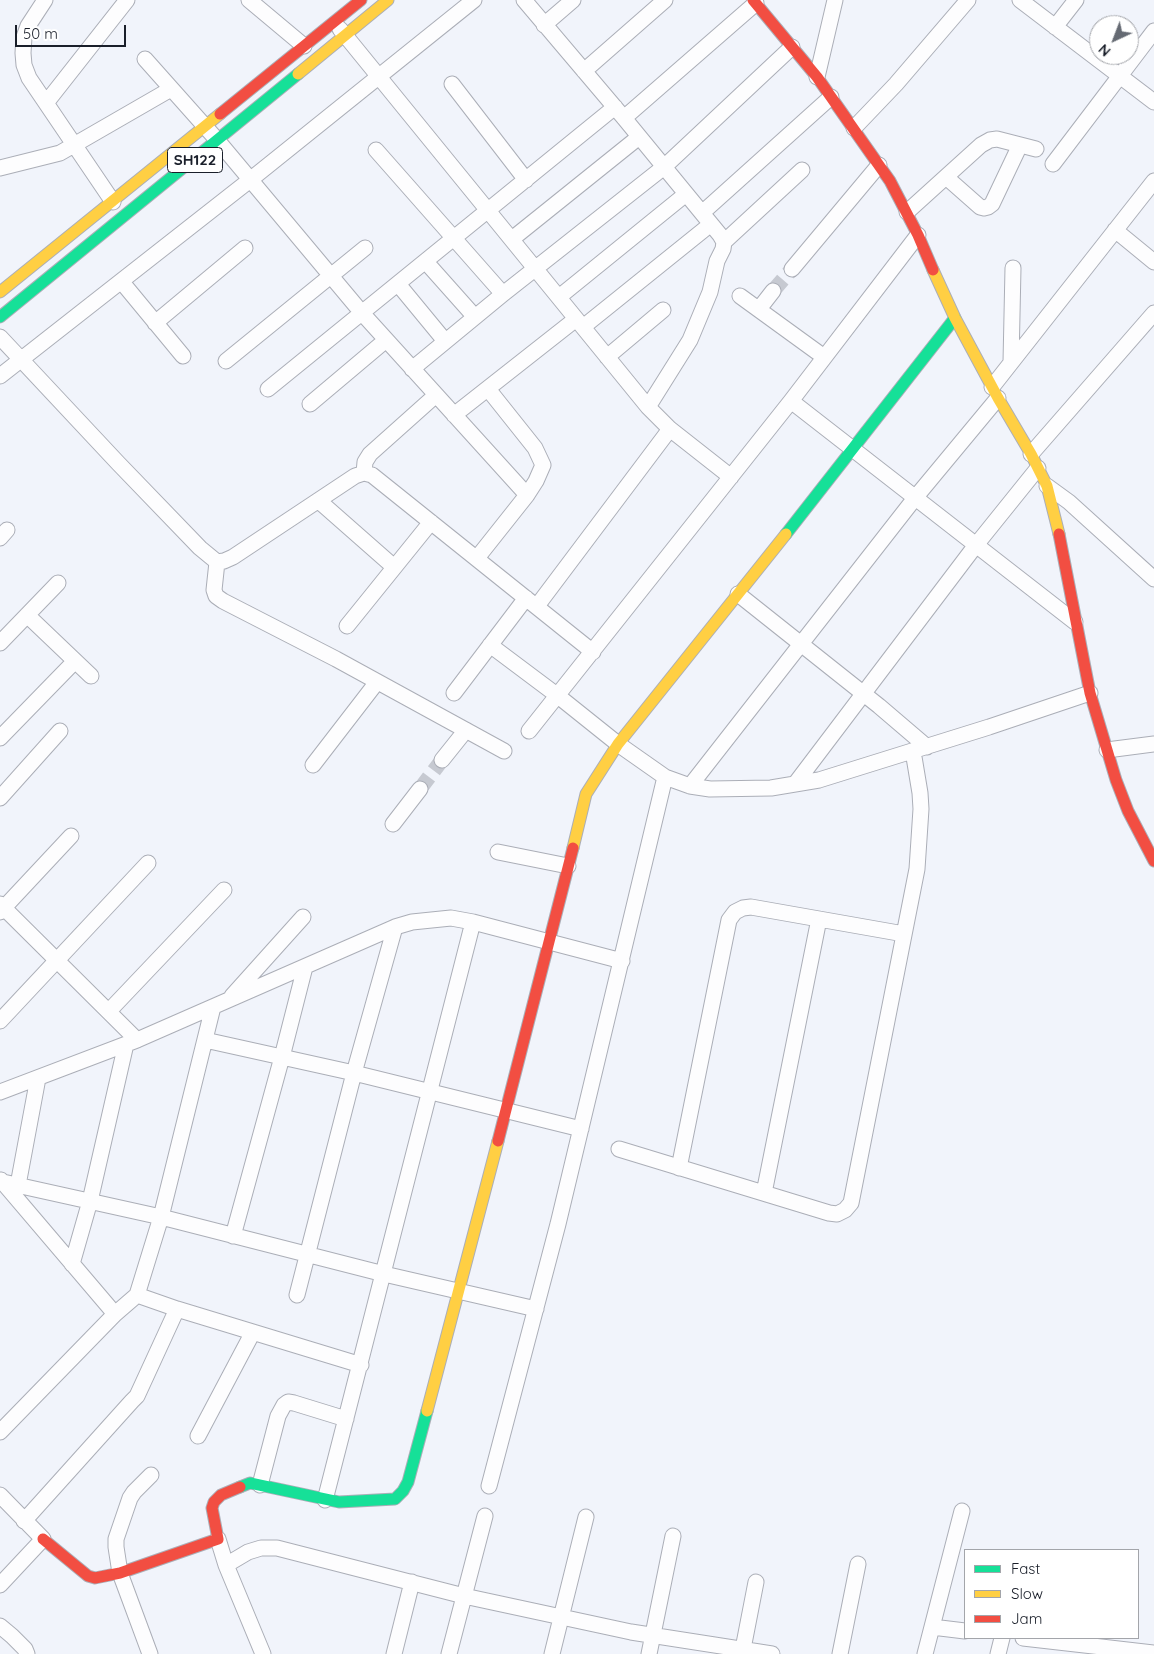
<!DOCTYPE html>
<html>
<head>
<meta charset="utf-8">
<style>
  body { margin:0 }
  #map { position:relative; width:1154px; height:1654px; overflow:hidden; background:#f1f4fb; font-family:Quicksand,sans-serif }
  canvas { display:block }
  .legend { position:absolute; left:964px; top:1549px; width:175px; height:90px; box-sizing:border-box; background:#fff; border:1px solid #a3a5aa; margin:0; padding:6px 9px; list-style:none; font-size:15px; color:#1a1f2a }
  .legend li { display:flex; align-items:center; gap:10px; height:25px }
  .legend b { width:25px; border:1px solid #a3a5aa }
  .north { position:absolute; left:1089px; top:15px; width:50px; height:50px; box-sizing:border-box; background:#fff; border:1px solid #a3a5aa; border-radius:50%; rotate:223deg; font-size:14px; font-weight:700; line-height:20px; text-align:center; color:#1a1f2a }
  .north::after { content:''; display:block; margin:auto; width:18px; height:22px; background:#656a73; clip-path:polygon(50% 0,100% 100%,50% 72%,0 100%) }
  .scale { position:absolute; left:15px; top:25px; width:111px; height:22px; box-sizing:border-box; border:2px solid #1a1f2a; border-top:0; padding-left:6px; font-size:15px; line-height:18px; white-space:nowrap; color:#1a1f2a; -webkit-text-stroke:4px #fff; paint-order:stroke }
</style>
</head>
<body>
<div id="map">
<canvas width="1154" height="1654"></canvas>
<ul class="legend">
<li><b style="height:6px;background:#16e098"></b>Fast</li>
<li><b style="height:6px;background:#ffcf43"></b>Slow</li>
<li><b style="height:6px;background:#f24e42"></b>Jam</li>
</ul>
<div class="north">N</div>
<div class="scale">50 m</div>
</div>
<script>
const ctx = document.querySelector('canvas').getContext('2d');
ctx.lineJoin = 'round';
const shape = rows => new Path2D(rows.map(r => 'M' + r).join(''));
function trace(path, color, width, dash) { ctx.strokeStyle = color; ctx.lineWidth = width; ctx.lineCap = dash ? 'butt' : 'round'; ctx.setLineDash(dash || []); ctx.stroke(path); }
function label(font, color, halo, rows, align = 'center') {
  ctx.font = font + ' Quicksand,sans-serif'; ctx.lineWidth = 4; ctx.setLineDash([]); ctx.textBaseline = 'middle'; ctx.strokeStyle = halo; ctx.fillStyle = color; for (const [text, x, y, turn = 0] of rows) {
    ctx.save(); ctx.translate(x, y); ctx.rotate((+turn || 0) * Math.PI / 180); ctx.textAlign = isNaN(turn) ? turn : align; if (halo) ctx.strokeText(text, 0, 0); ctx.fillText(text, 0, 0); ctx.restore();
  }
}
trace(shape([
  [773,291,792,269],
  [420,789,442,760]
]), '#c6c9d1', 15, [15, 8]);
const street = shape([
  [45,0,28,26,24,37,23,53,24,65,29,78,113,202],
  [249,0,304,46],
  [524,0,624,118,720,235,724,242,723,249,717,261,710,292,690,340,648,407],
  [1020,0,1154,102],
  [544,25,573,0],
  [1055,27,1076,0],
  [340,29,648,407,670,429,731,477],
  [145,59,218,141,362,313,527,495],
  [584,71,665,0],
  [817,77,835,0],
  [452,84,526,180],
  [46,103,127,0],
  [624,118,756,3],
  [854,128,896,84,968,0],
  [376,150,503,294],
  [1053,164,1154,31],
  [0,168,60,153,171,89],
  [946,177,980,207,984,208,988,207,992,204,1020,145],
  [907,212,981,145,990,140,997,139,1036,149],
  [702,213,831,97],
  [1115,230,1154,262],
  [512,239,639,137],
  [724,242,802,170],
  [426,262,475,317],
  [792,269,879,165],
  [121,281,183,356],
  [398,284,445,341],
  [740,296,824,357],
  [559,297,686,194],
  [759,309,773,291],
  [155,323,245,248],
  [583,327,711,224],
  [0,337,118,463,200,548,217,562,224,561,233,557,355,476,364,473,372,475,593,652],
  [607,357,663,310],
  [226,361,365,248],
  [1011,362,1013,268],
  [412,369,503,294,664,167,792,47],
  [0,376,250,180,474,0],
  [992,387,1154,181],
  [268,389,615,107],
  [791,401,1075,622],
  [310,404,386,340],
  [454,415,576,319],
  [1031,454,1154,313],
  [364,473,365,462,370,454,436,395],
  [1047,486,1069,502,1154,579],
  [319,501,394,567],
  [0,538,7,530],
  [477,558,527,495,536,481,543,465,535,448,488,389],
  [217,562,214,590,216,596,223,601,336,659,504,751],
  [738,594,879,706,927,747],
  [537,606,670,429],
  [27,615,91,676],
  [347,626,431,522],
  [0,643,58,583],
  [490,645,558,696,618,744,665,777,690,786,710,789,771,788,819,780,989,727,1090,693],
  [454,693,526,598],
  [529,731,791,401,918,235],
  [0,738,75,661],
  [1107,750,1154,744],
  [442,760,466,730],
  [313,765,377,682],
  [795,784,976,545,1038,468],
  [690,786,915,498,998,398],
  [0,798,60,731],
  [393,824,420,789],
  [498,852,568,866],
  [0,904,137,1040],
  [0,912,71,836],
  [232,996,303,917],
  [109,1011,224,890],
  [0,1021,148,863],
  [205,1040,354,1073,581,1129],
  [0,1092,137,1040,395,927,412,922,451,918,473,922,622,961],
  [619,1149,829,1213,837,1214,845,1210,851,1203,917,869,921,809,920,793,913,751],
  [679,1168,729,920,735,912,743,908,751,907,904,934],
  [1,1180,115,1314],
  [3,1182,161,1217,384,1274,536,1309],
  [18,1185,38,1078],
  [764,1193,819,919],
  [233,1236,282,1057,305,967],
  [72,1264,90,1201,126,1044],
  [137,1295,177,1309,361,1365],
  [297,1295,354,1073,395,927],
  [0,1432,115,1314,137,1295,161,1217,213,1007],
  [198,1436,253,1332],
  [260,1485,278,1416,284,1405,288,1402,294,1403,346,1419],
  [489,1486,558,1224,665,777],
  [0,1495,43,1539,0,1585],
  [325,1500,473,922],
  [24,1521,132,1401,137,1396,177,1309],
  [218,1539,226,1565,263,1654],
  [226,1565,248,1552,261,1548,277,1548,464,1596,631,1632,772,1654],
  [0,1626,12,1636,25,1649,27,1654],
  [932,1627,965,1631],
  [1023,1638,1154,1653],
  [150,1654,120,1573,116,1547,116,1539,130,1498,134,1492,151,1475],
  [394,1654,412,1582],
  [449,1654,485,1516],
  [552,1654,586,1517],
  [649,1654,673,1536],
  [742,1654,756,1582],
  [840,1654,858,1564],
  [925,1654,962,1511],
  [998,1654,1002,1638]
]);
const fast = shape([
  [0,317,298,74],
  [786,534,955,318],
  [240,1487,250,1483,339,1502,395,1499,403,1491,408,1482,427,1411]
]);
const slow = shape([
  [298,74,388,0],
  [933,270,955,318,998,398,1031,454,1047,486,1059,534],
  [0,292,220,114],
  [573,848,586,794,618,744,786,534],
  [427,1411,498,1141]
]);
const jam = shape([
  [753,0,817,77,890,181,918,235,933,270],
  [220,114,361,0],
  [1059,534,1090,693,1116,780,1128,811,1154,861],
  [498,1141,573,848],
  [43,1539,88,1576,95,1578,120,1573,218,1539,212,1508,214,1502,221,1495,240,1487]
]);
trace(street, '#abaeb7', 17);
trace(fast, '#abaeb7', 13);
trace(slow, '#abaeb7', 13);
trace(jam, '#abaeb7', 13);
trace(street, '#fdfdfe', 15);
trace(fast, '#16e098', 11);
trace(slow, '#ffcf43', 11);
trace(jam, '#f24e42', 11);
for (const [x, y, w] of [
  [195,160,55]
]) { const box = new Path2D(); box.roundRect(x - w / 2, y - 12.5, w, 25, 4); ctx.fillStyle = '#fff'; ctx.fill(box); trace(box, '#1a1f2a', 1); }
label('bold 15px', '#1a1f2a', null, [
  ["SH122",195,160]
]);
</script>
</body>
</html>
